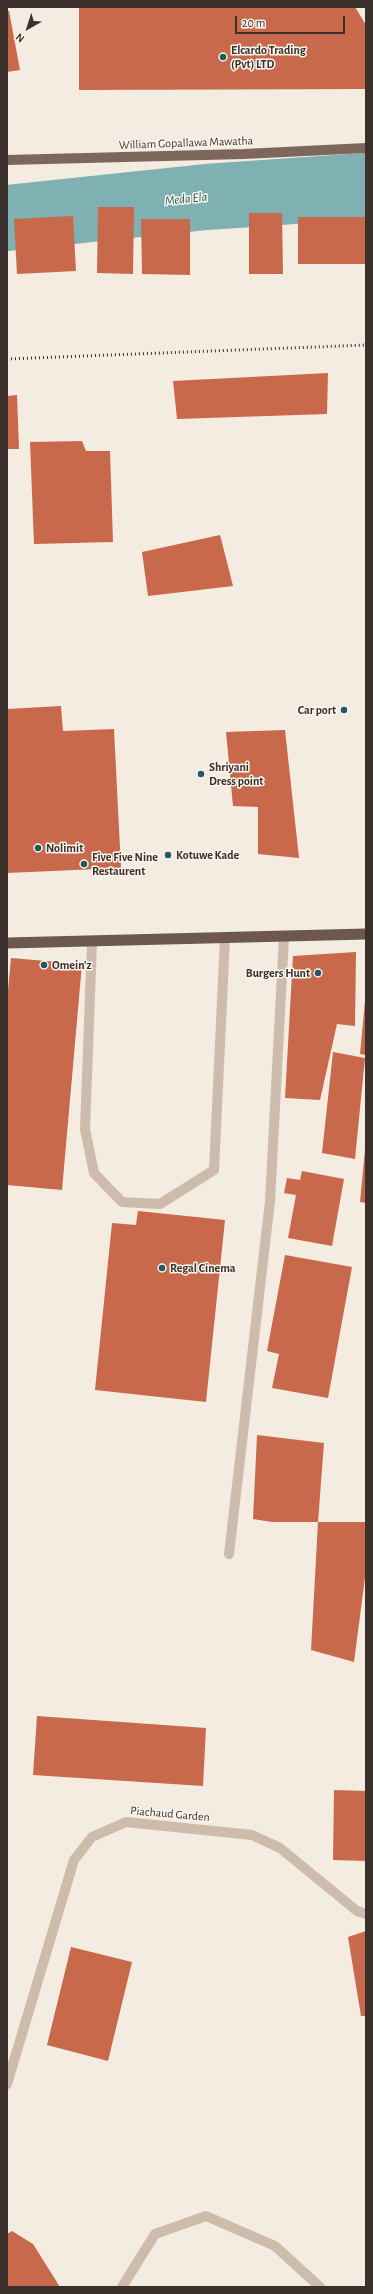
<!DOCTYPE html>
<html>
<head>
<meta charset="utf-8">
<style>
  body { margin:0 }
  #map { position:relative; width:373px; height:2294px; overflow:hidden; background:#f4ebe1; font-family:"Alegreya Sans",sans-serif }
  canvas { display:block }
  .frame { position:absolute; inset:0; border:8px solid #3b302b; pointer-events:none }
  .north { position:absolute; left:8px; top:8px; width:40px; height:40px; -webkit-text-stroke:3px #fbf5ee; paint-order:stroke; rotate:219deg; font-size:11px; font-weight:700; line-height:16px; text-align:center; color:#3b302b }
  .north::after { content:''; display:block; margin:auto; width:14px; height:18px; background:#3b302b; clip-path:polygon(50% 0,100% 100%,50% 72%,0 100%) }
  .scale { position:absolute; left:235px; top:16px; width:110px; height:18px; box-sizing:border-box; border:2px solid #3b302b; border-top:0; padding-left:5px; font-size:12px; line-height:14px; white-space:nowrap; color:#3b302b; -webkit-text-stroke:3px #fbf5ee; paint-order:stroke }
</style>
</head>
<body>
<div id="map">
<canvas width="373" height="2294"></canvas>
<div class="frame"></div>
<div class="north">N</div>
<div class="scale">20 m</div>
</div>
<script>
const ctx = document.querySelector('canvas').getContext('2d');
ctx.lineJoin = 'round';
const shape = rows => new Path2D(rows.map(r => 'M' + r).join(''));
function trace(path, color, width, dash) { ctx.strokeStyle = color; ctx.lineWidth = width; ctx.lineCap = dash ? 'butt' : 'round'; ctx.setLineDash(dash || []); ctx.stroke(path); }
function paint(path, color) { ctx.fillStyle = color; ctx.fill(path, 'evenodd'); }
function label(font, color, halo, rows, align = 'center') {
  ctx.font = font + ' "Alegreya Sans",sans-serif'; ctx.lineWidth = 3; ctx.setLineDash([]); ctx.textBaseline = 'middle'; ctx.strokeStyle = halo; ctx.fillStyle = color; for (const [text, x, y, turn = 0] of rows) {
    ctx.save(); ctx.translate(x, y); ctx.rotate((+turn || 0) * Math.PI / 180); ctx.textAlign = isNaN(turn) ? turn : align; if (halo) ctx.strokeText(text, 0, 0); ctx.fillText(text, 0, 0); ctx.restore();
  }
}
trace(shape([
  [7,218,206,197,366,186]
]), '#7fb0b2', 66);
paint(shape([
  [79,7,355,7,366,25,366,89,79,90],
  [7,11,9,11,20,70,7,72],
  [98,207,134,207,133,274,97,273],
  [249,213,282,213,283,274,249,274],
  [73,216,76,271,17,274,14,219],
  [298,217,366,217,366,264,298,264],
  [141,219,190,219,190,275,142,274],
  [328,373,327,414,177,419,173,381],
  [17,395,19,449,7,449,7,396],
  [82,441,86,451,110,451,113,542,34,544,30,442],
  [220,535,233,586,148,596,142,552],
  [61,706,63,731,114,729,121,868,7,873,7,709],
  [285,730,299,858,258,854,258,807,233,806,226,732],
  [356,952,355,1026,337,1024,320,1100,285,1098,293,956],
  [11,958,82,964,62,1190,7,1185,7,1001],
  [365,1001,366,1001,366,1055,360,1054],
  [333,1052,365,1058,355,1159,322,1153],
  [365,1150,366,1150,366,1203,360,1202],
  [302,1171,344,1179,332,1246,288,1238,296,1195,284,1193,287,1178,300,1180],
  [138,1211,225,1220,206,1402,95,1390,112,1223,136,1225],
  [285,1255,352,1267,328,1398,272,1388,279,1354,267,1351],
  [257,1435,324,1443,318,1522,366,1522,366,1570,354,1662,311,1650,318,1522,272,1522,253,1519],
  [37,1716,206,1728,203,1786,33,1775],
  [334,1790,366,1791,366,1861,333,1860],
  [366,1931,366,2016,361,2016,348,1937],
  [71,1947,132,1962,108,2061,47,2045],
  [12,2231,33,2244,60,2287,7,2287,7,2234]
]), '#c8694b');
trace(shape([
  [92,942,85,1129,94,1173,122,1202,160,1204,214,1170,225,938]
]), '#cdbbac', 10);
trace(shape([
  [229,1554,270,1201,284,937],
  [7,2084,74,1860,92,1837,126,1822,252,1835,280,1848,357,1911,366,1914],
  [122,2287,155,2234,206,2216,275,2246,320,2287]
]), '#cdbbac', 10);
trace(shape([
  [7,160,244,154,366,148]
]), '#7d675c', 10);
trace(shape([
  [7,943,366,934]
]), '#6c584f', 11);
trace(shape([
  [7,359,366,345]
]), '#3b302b', 3, [1, 3]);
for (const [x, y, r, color] of [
  [223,57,4,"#1f5a5e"],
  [344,710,4,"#1f5a5e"],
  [201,774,4,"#1f5a5e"],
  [38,848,4,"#1f5a5e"],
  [168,855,4,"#1f5a5e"],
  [84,864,4,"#1f5a5e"],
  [44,965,4,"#1f5a5e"],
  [318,973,4,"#1f5a5e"],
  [162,1268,4,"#1f5a5e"]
]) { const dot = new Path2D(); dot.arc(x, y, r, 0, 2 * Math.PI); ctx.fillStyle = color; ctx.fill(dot); trace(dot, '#fbf5ee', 1.5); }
label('bold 12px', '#3b302b', '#fbf5ee', [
  ["Elcardo Trading",231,50],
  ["(Pvt) LTD",231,64],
  ["Car port",336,710,"right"],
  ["Shriyani",209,767],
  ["Dress point",209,781],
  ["Nolimit",46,848],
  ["Kotuwe Kade",176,855],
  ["Five Five Nine",92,857],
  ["Restaurent",92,871],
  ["Omein'z",52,965],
  ["Burgers Hunt",310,973,"right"],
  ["Regal Cinema",170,1268]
], 'left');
label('12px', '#3b302b', '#fbf5ee', [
  ["William Gopallawa Mawatha",186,143,-2],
  ["Piachaud Garden",170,1814,5]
]);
label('italic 13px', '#1f5a5e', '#fbf5ee', [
  ["Meda Ela",186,199,-6]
]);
</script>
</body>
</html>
